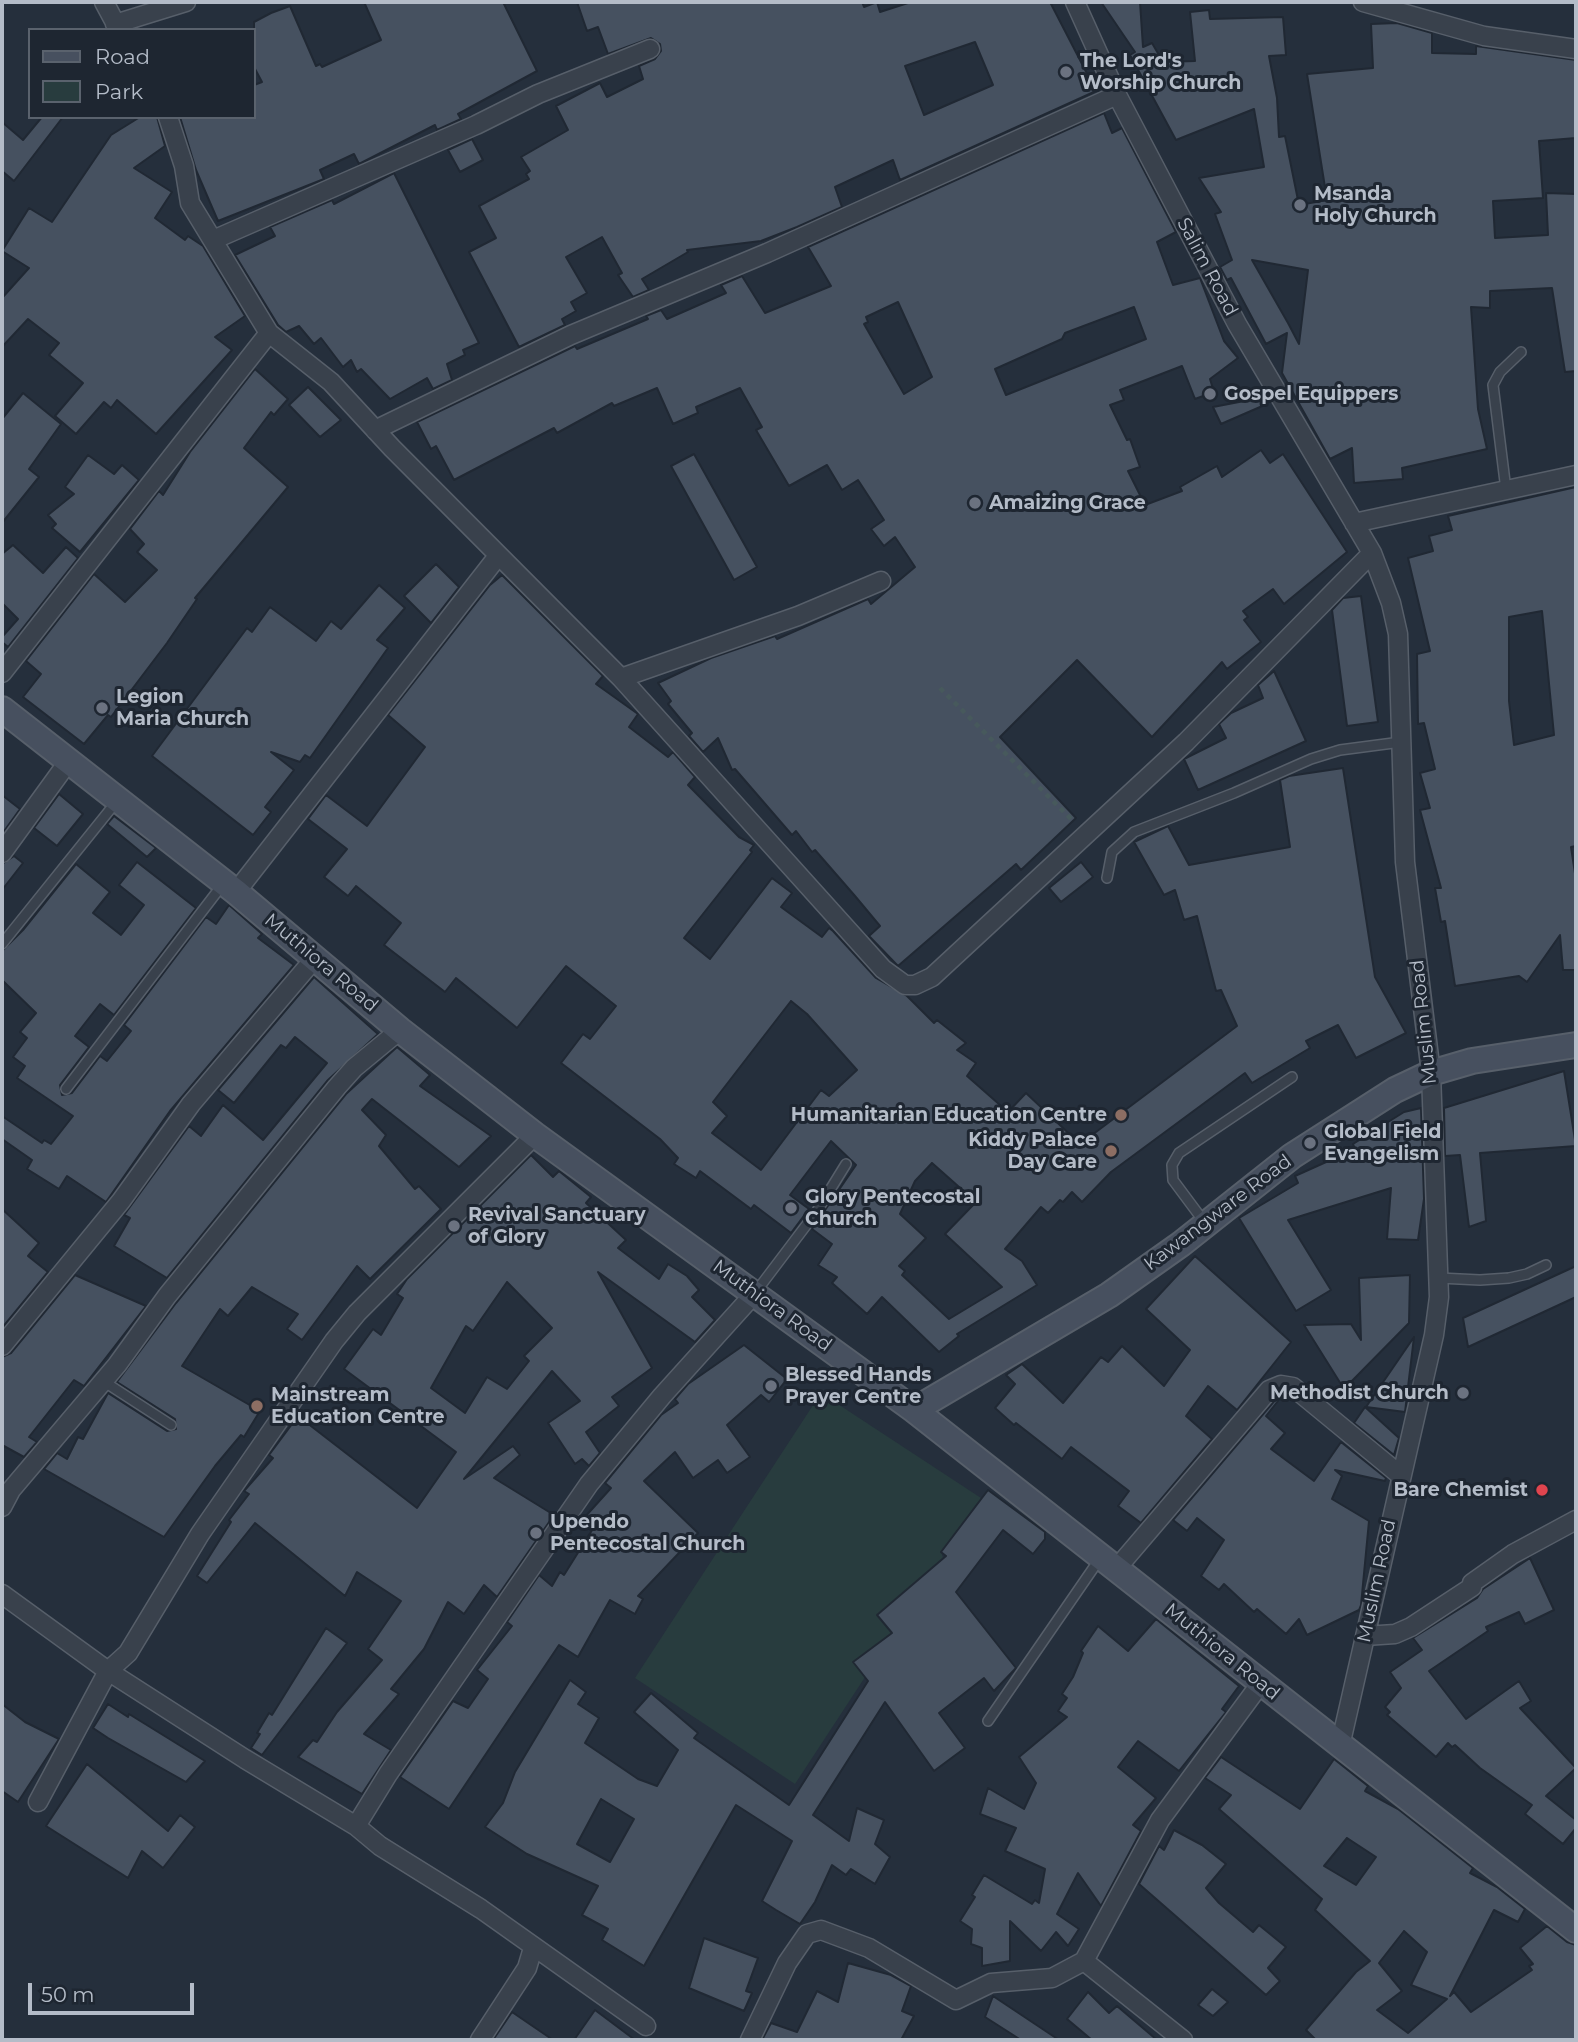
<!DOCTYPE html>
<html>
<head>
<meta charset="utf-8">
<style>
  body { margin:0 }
  #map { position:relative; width:1578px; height:2042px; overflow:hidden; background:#252f3c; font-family:Montserrat,sans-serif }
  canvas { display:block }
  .frame { position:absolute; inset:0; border:4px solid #b4bcc8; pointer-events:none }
  .legend { position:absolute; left:28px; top:28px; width:228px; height:91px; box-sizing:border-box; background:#1e2631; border:2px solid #5a626d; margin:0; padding:9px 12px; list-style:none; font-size:21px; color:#b4bcc8 }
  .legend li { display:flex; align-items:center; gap:14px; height:35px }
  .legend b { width:35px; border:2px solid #5a626d }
  .scale { position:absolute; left:28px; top:1983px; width:166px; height:32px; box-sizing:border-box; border:4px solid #b4bcc8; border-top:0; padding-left:9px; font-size:21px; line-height:24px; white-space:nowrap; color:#b4bcc8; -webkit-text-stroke:5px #1e2631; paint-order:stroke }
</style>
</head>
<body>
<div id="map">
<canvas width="1578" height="2042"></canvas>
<div class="frame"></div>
<ul class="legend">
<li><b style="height:9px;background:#47505f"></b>Road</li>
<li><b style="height:19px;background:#283c3e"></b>Park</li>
</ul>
<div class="scale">50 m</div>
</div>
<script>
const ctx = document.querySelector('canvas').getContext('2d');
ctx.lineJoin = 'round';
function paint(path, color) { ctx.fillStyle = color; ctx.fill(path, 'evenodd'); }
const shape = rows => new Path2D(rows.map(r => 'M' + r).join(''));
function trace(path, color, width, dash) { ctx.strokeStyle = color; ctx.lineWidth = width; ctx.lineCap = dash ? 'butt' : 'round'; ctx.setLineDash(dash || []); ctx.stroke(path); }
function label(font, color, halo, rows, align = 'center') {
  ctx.font = font + ' Montserrat,sans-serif'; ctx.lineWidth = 6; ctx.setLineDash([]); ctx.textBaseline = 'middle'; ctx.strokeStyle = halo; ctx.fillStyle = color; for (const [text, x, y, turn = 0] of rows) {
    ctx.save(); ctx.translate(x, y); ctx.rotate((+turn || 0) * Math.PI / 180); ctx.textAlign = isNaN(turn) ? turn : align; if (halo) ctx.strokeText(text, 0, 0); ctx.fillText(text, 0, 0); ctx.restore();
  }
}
paint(shape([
  [821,1393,981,1498,941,1552,943,1558,795,1784,635,1678]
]), '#283c3e');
const building = shape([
  [364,2,503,2,537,71,458,114,461,119,437,130,435,125,359,164,354,154,320,170,324,179,218,221,196,170,180,117,254,117,254,85,262,82,254,67,254,22,271,13,290,6,316,66,320,64,322,67,381,40,364,2],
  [577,2,862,2,864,7,877,2,880,12,911,2,1050,2,1096,91,900,180,893,160,835,187,842,207,797,227,761,241,687,250,688,252,642,279,649,290,633,297,618,275,622,273,602,237,566,257,587,293,571,302,576,311,562,319,565,325,519,347,469,252,496,238,479,206,529,179,526,174,530,171,521,157,568,130,556,106,600,83,607,97,643,79,639,66,655,59,661,51,660,44,651,38,608,54,598,27,587,31,577,2],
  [975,42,993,85,924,115,905,66,975,42],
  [1101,2,1140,2,1143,47,1152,43,1163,62,1195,61,1190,12,1209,10,1210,19,1283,17,1286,55,1269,56,1277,98,1279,137,1285,136,1299,205,1327,200,1307,74,1373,68,1371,24,1397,23,1432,33,1432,53,1476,54,1476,46,1576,60,1576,138,1539,141,1543,198,1493,201,1495,238,1548,235,1546,193,1576,194,1576,371,1565,372,1552,288,1490,291,1490,308,1471,307,1478,409,1487,449,1402,468,1403,479,1354,483,1352,448,1330,459,1282,373,1287,333,1266,344,1231,278,1227,280,1220,267,1232,260,1215,214,1221,212,1199,178,1264,167,1254,109,1176,140,1130,55,1135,52,1101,2],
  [1252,260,1308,270,1299,344,1288,323,1252,260],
  [1104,113,1112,133,1122,128,1176,232,1157,242,1173,285,1200,278,1224,341,1238,358,1210,379,1214,392,1195,399,1182,366,1120,390,1124,400,1110,405,1127,440,1130,439,1140,467,1128,471,1145,505,1182,491,1180,487,1217,466,1222,477,1261,450,1270,463,1283,454,1347,552,1284,604,1273,589,1243,611,1248,617,1244,620,1261,642,1227,669,1222,662,1152,737,1077,660,1000,737,1076,818,1021,870,1016,864,898,966,869,936,880,926,855,896,815,850,812,852,796,831,792,835,735,769,732,770,718,738,703,752,689,736,692,733,668,704,671,701,658,683,711,658,775,636,777,639,868,599,871,604,915,567,895,537,884,546,871,529,884,520,858,480,842,490,827,465,789,486,756,430,762,427,740,388,696,407,698,413,673,424,657,388,614,406,612,403,557,433,554,428,454,480,436,446,431,449,417,422,575,346,577,349,648,319,646,316,661,310,667,319,726,293,721,285,742,276,765,313,831,286,808,247,1104,113],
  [898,302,932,377,904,394,864,324,868,322,866,317,898,302],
  [1134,307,1146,339,1006,395,995,369,1062,339,1065,333,1134,307],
  [42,117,63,117,14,181,2,171,2,122,23,140,42,117],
  [140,117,157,117,165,146,134,168,172,192,155,218,185,240,188,236,203,246,245,316,215,337,232,350,156,434,117,400,111,408,104,402,76,434,55,416,83,383,49,355,59,343,28,319,2,347,2,298,29,268,2,251,29,208,52,222,111,135,140,117],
  [472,139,483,160,460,172,448,150,472,139],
  [394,173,479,343,463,350,465,355,447,364,452,380,433,389,427,378,390,399,361,369,357,372,351,360,343,367,321,338,314,344,299,326,286,332,278,325,235,255,275,236,270,227,332,200,334,204,394,173],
  [255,369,288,399,274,415,271,412,244,448,288,487,195,598,197,599,167,643,111,717,108,715,84,744,23,697,41,674,26,661,94,574,125,602,157,570,137,552,144,544,130,529,159,491,163,495,190,452,255,369],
  [308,387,341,420,320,437,289,405,308,387],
  [23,393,61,424,29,469,39,477,2,523,2,419,23,393],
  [1265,397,1267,404,1221,424,1213,407,1265,397],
  [694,454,757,567,734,580,671,466,694,454],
  [88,455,114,474,122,465,139,480,80,552,52,528,56,524,48,515,74,494,65,487,88,455],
  [1576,487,1576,846,1571,847,1576,880,1576,970,1563,970,1560,935,1527,982,1519,976,1455,986,1445,921,1441,922,1435,888,1441,888,1420,810,1430,808,1420,773,1435,769,1424,723,1418,724,1417,654,1430,651,1408,558,1433,551,1429,536,1452,530,1448,516,1576,487],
  [1542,611,1554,735,1514,745,1509,701,1509,617,1542,611],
  [13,545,43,573,66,547,78,558,8,647,2,642,2,637,18,619,2,603,2,554,13,545],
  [436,564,459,587,431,623,404,596,436,564],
  [502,575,603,676,596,684,638,714,629,727,668,757,673,752,695,777,688,785,739,837,754,845,750,850,752,852,684,938,710,959,772,878,792,893,781,907,822,937,829,928,833,931,876,978,907,996,934,1023,937,1020,966,1043,957,1050,976,1063,967,1076,1008,1112,1026,1093,1080,1144,1237,1026,1221,990,1216,991,1197,916,1184,920,1175,890,1164,895,1134,842,1168,826,1189,865,1290,847,1280,780,1289,776,1343,768,1375,977,1406,1033,1356,1058,1338,1025,1306,1041,1310,1048,1252,1083,1245,1073,1111,1172,1082,1202,1072,1192,1063,1202,1060,1200,1048,1213,1041,1207,1005,1249,1022,1261,1037,1285,957,1334,959,1336,939,1352,882,1297,867,1314,832,1283,837,1277,818,1265,832,1244,812,1229,856,1165,831,1141,790,1195,809,1209,791,1233,754,1205,751,1209,700,1171,696,1178,674,1164,678,1158,660,1139,561,1063,583,1034,590,1039,616,1006,566,966,517,1028,456,978,445,992,384,945,401,923,356,886,348,896,324,877,347,849,308,819,326,795,367,826,425,747,388,715,490,585,502,575],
  [791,1001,807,1014,857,1070,829,1096,821,1090,761,1170,712,1133,727,1116,713,1102,791,1001],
  [932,1163,976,1202,945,1234,1002,1287,949,1319,902,1275,905,1271,899,1266,926,1238,900,1214,915,1181,932,1163],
  [379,585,405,608,377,640,388,648,310,758,305,755,300,762,271,752,294,770,265,807,271,812,253,835,152,756,247,628,252,632,270,607,316,641,331,621,341,629,379,585],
  [1361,596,1378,722,1347,726,1332,610,1343,598,1361,596],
  [1274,671,1306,741,1198,790,1184,759,1226,738,1219,724,1231,713,1263,698,1258,685,1274,671],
  [59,794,83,814,57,846,34,828,59,794],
  [2,795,20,809,2,834,2,795],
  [114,816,156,848,147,857,107,824,114,816],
  [14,856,23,863,2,890,2,864,14,856],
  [137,862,196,908,114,1015,100,1004,75,1036,89,1047,60,1085,62,1095,72,1093,100,1056,107,1061,131,1031,124,1025,206,917,216,924,229,905,262,934,258,938,294,965,170,1111,106,1202,67,1176,59,1189,27,1169,32,1160,2,1139,2,1116,42,1143,44,1140,51,1144,73,1116,17,1078,25,1066,13,1057,27,1038,20,1032,36,1013,2,980,2,951,23,930,76,864,110,892,93,913,121,935,144,905,119,885,137,862],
  [1081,862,1093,877,1061,902,1049,888,1081,862],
  [314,977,378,1034,328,1080,167,1278,114,1246,130,1218,124,1215,189,1126,201,1136,223,1105,263,1140,327,1063,295,1037,286,1048,281,1045,234,1103,218,1090,314,977],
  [397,1047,430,1075,420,1086,491,1136,459,1167,372,1099,362,1110,386,1135,379,1146,415,1189,419,1186,441,1209,370,1279,357,1266,302,1340,287,1329,298,1314,252,1287,228,1316,220,1309,182,1366,260,1411,244,1437,241,1435,215,1466,164,1537,44,1469,57,1453,67,1459,78,1437,83,1439,108,1393,167,1431,176,1429,175,1419,117,1382,176,1303,346,1094,397,1047],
  [1564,1071,1576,1146,1480,1153,1486,1221,1469,1227,1460,1155,1445,1156,1444,1108,1564,1071],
  [1421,1108,1424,1199,1418,1240,1387,1239,1391,1188,1288,1220,1331,1290,1296,1311,1239,1218,1298,1183,1295,1176,1355,1149,1353,1144,1404,1112,1421,1108],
  [531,1155,553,1177,559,1171,591,1197,586,1203,626,1240,618,1248,659,1279,668,1264,687,1276,699,1290,692,1297,715,1320,695,1342,598,1272,652,1368,612,1397,619,1406,586,1432,600,1453,589,1466,582,1459,575,1464,548,1423,580,1401,552,1371,464,1479,513,1446,520,1455,494,1478,554,1515,497,1597,484,1585,464,1614,448,1602,424,1649,391,1689,399,1694,364,1734,391,1750,362,1794,298,1757,313,1740,317,1742,337,1712,382,1660,368,1649,401,1601,357,1572,345,1596,255,1523,207,1583,197,1576,231,1522,229,1520,249,1494,244,1491,273,1458,269,1455,298,1416,417,1508,456,1452,344,1369,373,1329,381,1335,403,1298,397,1294,407,1279,531,1155],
  [507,1282,552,1328,524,1356,529,1361,507,1389,487,1377,465,1413,431,1388,466,1326,473,1331,507,1282],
  [2,1209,39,1243,28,1256,48,1272,2,1328,2,1209],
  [1195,1256,1291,1342,1237,1410,1208,1386,1186,1416,1212,1439,1141,1523,1118,1506,1129,1491,1071,1447,1062,1459,1016,1423,1014,1425,995,1408,1015,1384,1006,1375,1022,1364,1063,1403,1101,1357,1108,1362,1122,1346,1164,1386,1190,1350,1146,1309,1195,1256],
  [1576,1266,1576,1297,1468,1347,1463,1318,1576,1266],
  [75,1275,146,1306,84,1386,74,1380,29,1437,37,1442,24,1457,2,1445,2,1357,11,1353,75,1275],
  [1410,1275,1409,1323,1344,1389,1304,1325,1351,1324,1361,1340,1359,1278,1410,1275],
  [1414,1337,1405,1412,1366,1407,1414,1337],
  [744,1345,787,1379,769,1402,761,1395,727,1425,750,1457,727,1473,718,1460,693,1478,675,1452,644,1481,698,1533,638,1596,643,1599,635,1614,610,1600,578,1657,559,1645,449,1809,400,1777,453,1701,468,1708,488,1679,477,1670,512,1626,507,1622,539,1575,552,1586,560,1572,564,1575,594,1527,584,1518,611,1488,605,1483,661,1415,678,1403,675,1399,688,1384,744,1345],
  [1276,1399,1278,1401,1266,1416,1285,1433,1271,1449,1314,1481,1341,1442,1386,1478,1385,1481,1335,1470,1342,1476,1332,1499,1369,1521,1361,1605,1359,1610,1307,1635,1299,1619,1286,1634,1257,1609,1254,1612,1224,1584,1219,1590,1201,1576,1224,1540,1197,1518,1187,1531,1173,1520,1276,1399],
  [1365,1407,1399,1438,1394,1455,1354,1423,1365,1407],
  [988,1490,1045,1532,1045,1539,1033,1554,1003,1530,956,1592,1016,1668,994,1691,984,1678,939,1713,965,1748,934,1771,885,1702,813,1815,849,1841,857,1808,884,1820,875,1844,890,1857,875,1884,851,1869,846,1875,832,1865,815,1902,800,1924,776,1910,762,1901,792,1841,736,1805,644,1966,602,1940,608,1929,582,1915,598,1886,527,1854,485,1827,503,1803,515,1772,570,1680,586,1692,578,1704,599,1718,585,1743,638,1779,657,1786,678,1750,634,1712,651,1693,698,1733,694,1738,789,1805,868,1681,853,1662,892,1633,877,1615,946,1556,941,1552,988,1490],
  [601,1799,634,1819,610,1862,577,1844,601,1799],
  [1530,1558,1554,1610,1525,1624,1519,1612,1486,1627,1488,1631,1429,1671,1466,1719,1519,1681,1531,1701,1520,1708,1576,1768,1546,1796,1576,1820,1576,1828,1563,1844,1525,1814,1532,1805,1480,1768,1455,1745,1452,1747,1448,1743,1436,1757,1387,1715,1390,1712,1385,1707,1401,1688,1390,1672,1422,1650,1413,1638,1477,1598,1483,1589,1530,1558],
  [1156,1619,1239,1686,1222,1709,1226,1712,1179,1771,1138,1741,1118,1767,1156,1798,1133,1825,1141,1831,1101,1906,1078,1873,1057,1914,1079,1929,1068,1946,1056,1932,1041,1951,1010,1921,1010,1961,982,1966,982,1948,971,1944,972,1929,960,1921,975,1897,972,1895,984,1875,1032,1904,1035,1900,1039,1903,1045,1869,1005,1851,1016,1828,980,1814,988,1788,1024,1809,1036,1783,1019,1757,1067,1717,1058,1711,1067,1698,1062,1694,1073,1677,1083,1653,1081,1651,1098,1626,1128,1651,1156,1619],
  [326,1628,347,1643,262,1755,251,1748,260,1734,257,1733,269,1713,272,1715,326,1628],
  [2,1704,25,1722,59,1739,18,1802,2,1791,2,1704],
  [108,1704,128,1717,129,1714,205,1761,186,1782,108,1738,93,1728,108,1704],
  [1221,1757,1300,1809,1334,1759,1368,1786,1365,1791,1398,1809,1473,1868,1470,1873,1497,1887,1525,1909,1518,1922,1494,1910,1450,1996,1454,1992,1471,2012,1532,1970,1529,1966,1533,1964,1520,1948,1547,1926,1567,1942,1576,1945,1576,2040,1316,2040,1306,2030,1356,1972,1370,1961,1315,1910,1322,1899,1219,1809,1231,1795,1205,1778,1221,1757],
  [1347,1838,1376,1857,1356,1885,1324,1866,1347,1838],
  [1404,1931,1427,1952,1411,1985,1447,1999,1408,2033,1377,2010,1402,1991,1379,1963,1404,1931],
  [87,1764,168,1831,180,1815,195,1827,163,1868,142,1851,128,1878,46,1826,87,1764],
  [1174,1830,1202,1845,1226,1864,1206,1888,1219,1903,1253,1932,1259,1925,1286,1947,1268,1968,1280,1981,1266,1995,1139,1884,1159,1846,1164,1850,1174,1830],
  [704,1938,758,1958,746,1991,752,1993,744,2011,689,1988,704,1938],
  [848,1963,891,1975,911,1986,902,2011,914,2016,901,2040,762,2040,771,2023,797,2032,817,1991,838,2002,848,1963],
  [1212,1989,1228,2002,1213,2016,1198,2005,1212,1989],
  [1088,1992,1109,2013,1117,2006,1157,2040,1092,2040,1067,2019,1088,1992],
  [993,1996,1059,2040,1021,2040,985,2017,993,1996],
  [595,2010,635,2040,574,2040,595,2010],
  [512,2012,553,2040,493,2040,512,2012]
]);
paint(building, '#465160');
trace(building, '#202833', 2);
const lane = shape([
  [1506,490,1493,385,1500,372,1521,352],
  [1107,878,1112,852,1134,832,1234,793,1311,759,1340,750,1401,742],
  [2,944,117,801],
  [66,1089,223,884],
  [1205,1223,1173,1180,1172,1165,1179,1153,1292,1077],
  [1439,1278,1480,1280,1509,1278,1527,1274,1546,1265],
  [755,1293,817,1211,846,1164],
  [103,1381,171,1425],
  [988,1721,1101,1557]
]);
const street = shape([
  [104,2,119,30],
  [1075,2,1117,95,1237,324,1372,553,1391,603,1398,634,1405,862,1431,1073,1439,1297,1434,1335,1340,1746],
  [1363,2,1484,36,1576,49],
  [115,24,186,2],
  [168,117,184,166,190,203,269,333,331,382,392,448,621,678,883,969,905,985,915,985,932,977,1186,742,1372,553],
  [213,240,476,125,538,94,650,49],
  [375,430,571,335,767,253,1117,95],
  [1354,523,1576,475],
  [2,673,269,333],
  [621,678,798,616,881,581],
  [2,853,68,762],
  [236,892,498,556],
  [2,1346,121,1201,191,1104,315,958],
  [2,1507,11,1490,117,1365,167,1296,337,1087,354,1068,400,1030],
  [1117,1568,1269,1390,1281,1385,1293,1387,1400,1475],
  [2,1594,108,1671,245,1759,356,1826,380,1846,481,1909,646,2026],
  [1365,1636,1395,1634,1411,1627,1472,1587,1472,1583,1513,1554,1576,1520],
  [38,1802,108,1671,128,1653,200,1534,334,1341,357,1313,535,1135],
  [356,1826,388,1774,589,1484,662,1396,755,1293],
  [1084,1961,1183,2040],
  [480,2040,527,1968,533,1948],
  [750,2040,787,1963,807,1934,821,1930,869,1948,956,2000,991,1983,1052,1978,1084,1961,1160,1820,1261,1683]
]);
const secondary = shape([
  [2,709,236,892,400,1030,535,1135,914,1410,1576,1930],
  [914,1410,1109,1295,1181,1244,1292,1156,1395,1090,1431,1073,1472,1061,1576,1045]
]);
trace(lane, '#575f6a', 12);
trace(street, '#575f6a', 21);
trace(secondary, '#575f6a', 28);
trace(shape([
  [940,688,1074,822]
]), '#47595c', 4.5, [5, 5]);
trace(lane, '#39414c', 9);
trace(street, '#39414c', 18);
trace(secondary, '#47505f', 24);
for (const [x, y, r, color] of [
  [1066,72,7,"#6b7280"],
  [1300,205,7,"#6b7280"],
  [1210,394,7,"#6b7280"],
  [975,503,7,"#6b7280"],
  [102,708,7,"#6b7280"],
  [1121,1115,7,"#8d6e63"],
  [1310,1143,7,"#6b7280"],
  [1111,1151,7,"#8d6e63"],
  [791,1208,7,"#6b7280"],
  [454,1226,7,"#6b7280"],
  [771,1386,7,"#6b7280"],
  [1463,1393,7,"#6b7280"],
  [257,1406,7,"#8d6e63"],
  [1542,1490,7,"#e0444e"],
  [536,1533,7,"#6b7280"]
]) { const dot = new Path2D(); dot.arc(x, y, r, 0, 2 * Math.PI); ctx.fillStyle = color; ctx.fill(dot); trace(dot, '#1e2631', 2.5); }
label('bold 19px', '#b4bcc8', '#1e2631', [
  ["The Lord's",1080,61],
  ["Worship Church",1080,83],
  ["Msanda",1314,194],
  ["Holy Church",1314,216],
  ["Gospel Equippers",1224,394],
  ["Amaizing Grace",989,503],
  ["Legion",116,697],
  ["Maria Church",116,719],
  ["Humanitarian Education Centre",1107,1115,"right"],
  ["Global Field",1324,1132],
  ["Evangelism",1324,1154],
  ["Kiddy Palace",1097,1140,"right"],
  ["Day Care",1097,1162,"right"],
  ["Glory Pentecostal",805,1197],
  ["Church",805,1219],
  ["Revival Sanctuary",468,1215],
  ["of Glory",468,1237],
  ["Blessed Hands",785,1375],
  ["Prayer Centre",785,1397],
  ["Methodist Church",1449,1393,"right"],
  ["Mainstream",271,1395],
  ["Education Centre",271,1417],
  ["Bare Chemist",1528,1490,"right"],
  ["Upendo",550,1522],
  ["Pentecostal Church",550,1544]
], 'left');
label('19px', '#b4bcc8', '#1e2631', [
  ["Salim Road",1207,267,62],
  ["Muthiora Road",321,963,40],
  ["Muslim Road",1424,1022,-96],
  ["Kawangware Road",1218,1213,-37],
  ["Muthiora Road",772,1306,36],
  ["Muslim Road",1377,1581,-78],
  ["Muthiora Road",1222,1652,39]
]);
</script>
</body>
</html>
